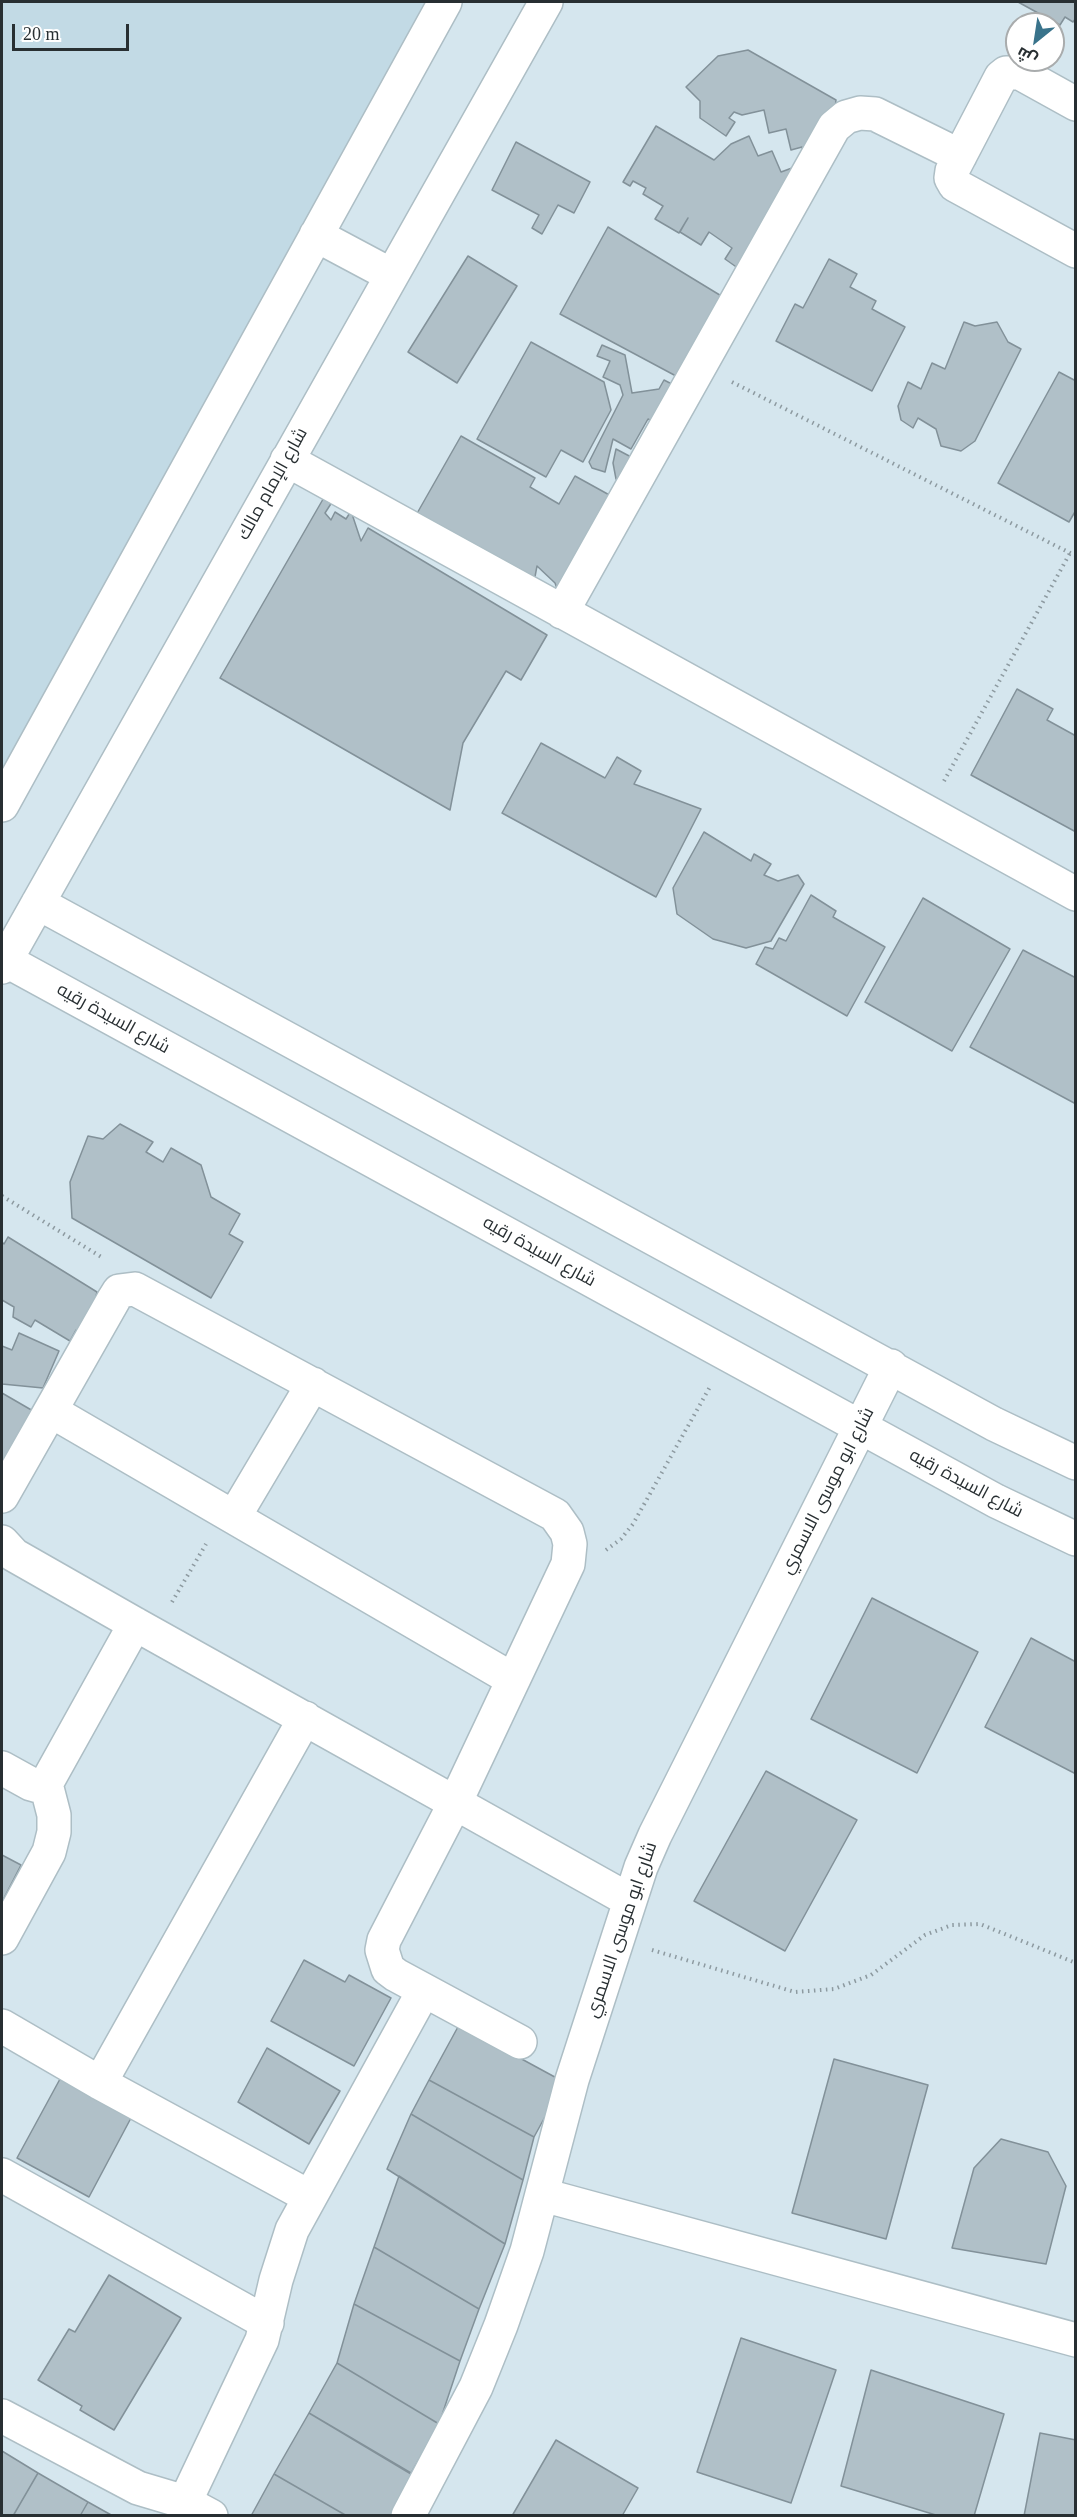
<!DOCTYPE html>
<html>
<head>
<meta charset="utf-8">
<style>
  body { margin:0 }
  #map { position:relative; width:1077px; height:2517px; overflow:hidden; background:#d5e6ee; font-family:"Times New Roman",Cairo,serif }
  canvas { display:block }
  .frame { position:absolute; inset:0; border:3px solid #282f32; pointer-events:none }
  .north { position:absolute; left:1005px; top:12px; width:60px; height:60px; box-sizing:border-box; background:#fff; border:2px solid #a9acad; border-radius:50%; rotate:210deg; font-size:16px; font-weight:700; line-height:24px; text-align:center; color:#282f32 }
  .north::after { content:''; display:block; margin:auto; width:21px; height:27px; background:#39738b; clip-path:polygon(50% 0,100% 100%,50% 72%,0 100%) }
  .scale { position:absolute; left:12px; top:24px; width:117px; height:27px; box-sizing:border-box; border:3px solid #282f32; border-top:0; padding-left:8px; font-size:18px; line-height:21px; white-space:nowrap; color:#282f32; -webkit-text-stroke:4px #fff; paint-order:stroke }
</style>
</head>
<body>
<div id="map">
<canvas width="1077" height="2517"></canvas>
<div class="frame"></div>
<div class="north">ش</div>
<div class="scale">20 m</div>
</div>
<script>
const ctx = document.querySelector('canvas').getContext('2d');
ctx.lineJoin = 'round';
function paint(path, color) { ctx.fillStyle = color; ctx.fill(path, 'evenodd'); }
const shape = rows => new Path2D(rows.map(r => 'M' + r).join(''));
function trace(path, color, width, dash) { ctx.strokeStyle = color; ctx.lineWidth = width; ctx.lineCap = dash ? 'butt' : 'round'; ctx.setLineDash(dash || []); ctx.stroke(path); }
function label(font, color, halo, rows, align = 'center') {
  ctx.font = font + ' "Times New Roman",Cairo,serif'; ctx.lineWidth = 5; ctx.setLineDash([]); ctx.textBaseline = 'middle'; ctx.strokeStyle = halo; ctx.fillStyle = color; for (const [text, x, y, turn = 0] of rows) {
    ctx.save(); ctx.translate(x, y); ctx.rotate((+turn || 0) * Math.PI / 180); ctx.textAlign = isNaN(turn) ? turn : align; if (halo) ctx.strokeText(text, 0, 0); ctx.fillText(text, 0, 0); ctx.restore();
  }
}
paint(shape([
  [2,2,425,2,2,783]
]), '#c2dae5');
const building = shape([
  [1018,2,1076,2,1076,18,1073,22,1065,17,1060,25,1018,2],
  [748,50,836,100,834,116,805,160,802,147,791,150,786,129,769,133,764,110,742,115,734,112,729,118,735,122,726,136,700,118,700,101,686,87,718,56,748,50],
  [656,126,714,160,731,144,749,136,758,156,772,151,781,172,792,168,806,202,742,271,725,259,732,248,709,232,701,245,680,232,688,218,679,233,655,219,663,206,643,194,646,188,633,181,630,186,623,182,656,126],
  [516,142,590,182,574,213,558,205,542,234,532,228,539,215,492,190,516,142],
  [608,227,723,297,676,376,560,314,608,227],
  [468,256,517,286,457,383,408,352,468,256],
  [829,259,857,274,850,287,876,301,872,309,905,327,872,391,776,341,795,304,803,308,829,259],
  [964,322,975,326,997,322,1008,342,1021,349,975,441,961,451,941,446,936,429,918,418,913,428,901,420,898,406,908,382,921,389,932,363,945,369,964,322],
  [531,342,604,382,611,410,583,462,561,450,546,477,477,439,531,342],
  [602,345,625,355,632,393,659,389,664,380,691,394,637,491,616,479,613,463,616,449,633,458,654,422,648,419,631,449,613,439,605,472,592,468,589,462,623,395,620,385,603,377,610,361,597,356,602,345],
  [1059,372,1076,381,1076,510,1069,522,998,483,1059,372],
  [461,436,535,478,530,487,559,504,575,476,613,497,559,594,555,583,537,566,534,582,403,538,461,436],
  [326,494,334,499,325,513,331,520,335,512,346,519,351,511,361,541,368,528,547,635,521,680,506,671,463,743,450,810,220,678,326,494],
  [1017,689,1053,709,1047,720,1076,736,1076,832,971,775,1017,689],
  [541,743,605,778,617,757,641,771,634,784,701,809,656,897,502,813,541,743],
  [704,832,751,861,754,854,771,864,764,875,778,881,798,875,804,884,771,941,746,948,713,939,677,914,673,888,704,832],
  [811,895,836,911,833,917,885,947,847,1016,756,964,765,947,773,949,779,938,786,941,811,895],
  [923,898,1010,949,952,1051,865,1002,923,898],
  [1023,950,1076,978,1076,1104,970,1047,1023,950],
  [120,1124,153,1142,146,1152,163,1162,171,1148,201,1165,211,1197,240,1214,229,1234,243,1242,211,1298,72,1218,70,1182,88,1136,103,1139,120,1124],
  [8,1237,97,1292,87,1336,76,1330,70,1341,35,1320,31,1327,13,1317,14,1307,2,1300,2,1242,4,1244,8,1237],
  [19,1333,59,1351,43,1388,2,1384,2,1346,12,1350,19,1333],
  [2,1393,40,1415,2,1464,2,1393],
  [872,1598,978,1652,917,1773,811,1719,872,1598],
  [1031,1638,1076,1662,1076,1774,985,1727,1031,1638],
  [766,1771,857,1820,785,1951,694,1901,766,1771],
  [2,1855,21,1865,2,1902,2,1855],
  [304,1960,345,1982,349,1975,391,1998,354,2066,271,2021,304,1960],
  [459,2025,564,2082,534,2137,429,2080,459,2025],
  [267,2048,340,2091,309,2144,238,2102,267,2048],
  [834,2059,928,2085,886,2239,792,2213,834,2059],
  [60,2079,131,2118,89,2197,17,2158,60,2079],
  [429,2080,534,2137,523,2180,411,2114,429,2080],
  [411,2114,523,2180,505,2244,387,2169,411,2114],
  [1001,2139,1048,2152,1066,2186,1046,2264,952,2248,974,2168,1001,2139],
  [399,2176,505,2244,479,2309,374,2247,399,2176],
  [374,2247,479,2309,460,2361,354,2304,374,2247],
  [109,2275,181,2318,114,2430,80,2410,82,2406,38,2380,69,2329,75,2332,109,2275],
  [354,2304,460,2361,439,2424,337,2363,354,2304],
  [741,2338,836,2370,791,2503,697,2472,741,2338],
  [337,2363,439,2424,411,2473,309,2413,337,2363],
  [871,2370,1004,2414,974,2516,939,2516,841,2486,871,2370],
  [309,2413,421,2480,400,2516,347,2516,274,2474,309,2413],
  [1040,2433,1076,2440,1076,2516,1024,2516,1040,2433],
  [556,2440,638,2488,622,2516,512,2516,556,2440],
  [2,2451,38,2473,13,2516,2,2516,2,2451],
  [38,2473,88,2502,80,2516,13,2516,38,2473],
  [274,2474,347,2516,251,2516,274,2474],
  [88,2502,113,2516,80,2516,88,2502]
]);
paint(building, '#b0c0c8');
trace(building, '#829199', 1.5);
const minor = shape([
  [1076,104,1020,73,1006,73,1001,77,952,171,951,178,955,185,1076,251],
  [316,235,391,275],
  [287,460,1076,894],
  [562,612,834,127,846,117,860,113,875,114,960,156],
  [2,805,445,2],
  [38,903,994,1424,1076,1463],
  [5,960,996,1501,1076,1539],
  [2,967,546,2],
  [51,1411,512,1679],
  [2,1496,114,1299,119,1291,135,1289,555,1515,567,1532,570,1544,568,1564,455,1803,384,1940,382,1950,388,1969,396,1975,520,2042],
  [234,1517,313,1384],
  [2,1542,14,1555,135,1624,629,1900],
  [2,1768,31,1784,38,1786,46,1784,135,1624],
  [2,1938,49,1852,54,1832,54,1815,46,1784],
  [2,2026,100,2083,308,2196],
  [100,2083,305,1718],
  [2,2175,267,2323],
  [543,2195,1076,2340],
  [2,2416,138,2488,185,2502,211,2516],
  [185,2502,262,2340,276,2280,292,2230,423,1992],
  [408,2516,476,2387,501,2325,527,2251,572,2080,641,1867,655,1835,891,1366]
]);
trace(minor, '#adbec5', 36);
trace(shape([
  [732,382,1076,556],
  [944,781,1070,553],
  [2,1196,103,1258],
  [606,1550,621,1539,633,1524,711,1385],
  [172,1602,206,1544],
  [652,1950,795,1992,834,1989,871,1975,925,1935,952,1925,980,1924,1076,1963]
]), '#8d9aa0', 4, [1.5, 4.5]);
trace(minor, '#fff', 33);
label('18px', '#282f32', '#fff', [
  ["شارع الإمام مالك",273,484,-61],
  ["شارع السيدة رقيه",113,1019,29],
  ["شارع السيدة رقيه",539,1252,29],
  ["شارع السيدة رقيه",966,1484,28],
  ["شارع ابو موسى الاسمري",828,1491,-63],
  ["شارع ابو موسى الاسمري",622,1930,-71]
]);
</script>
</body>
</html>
